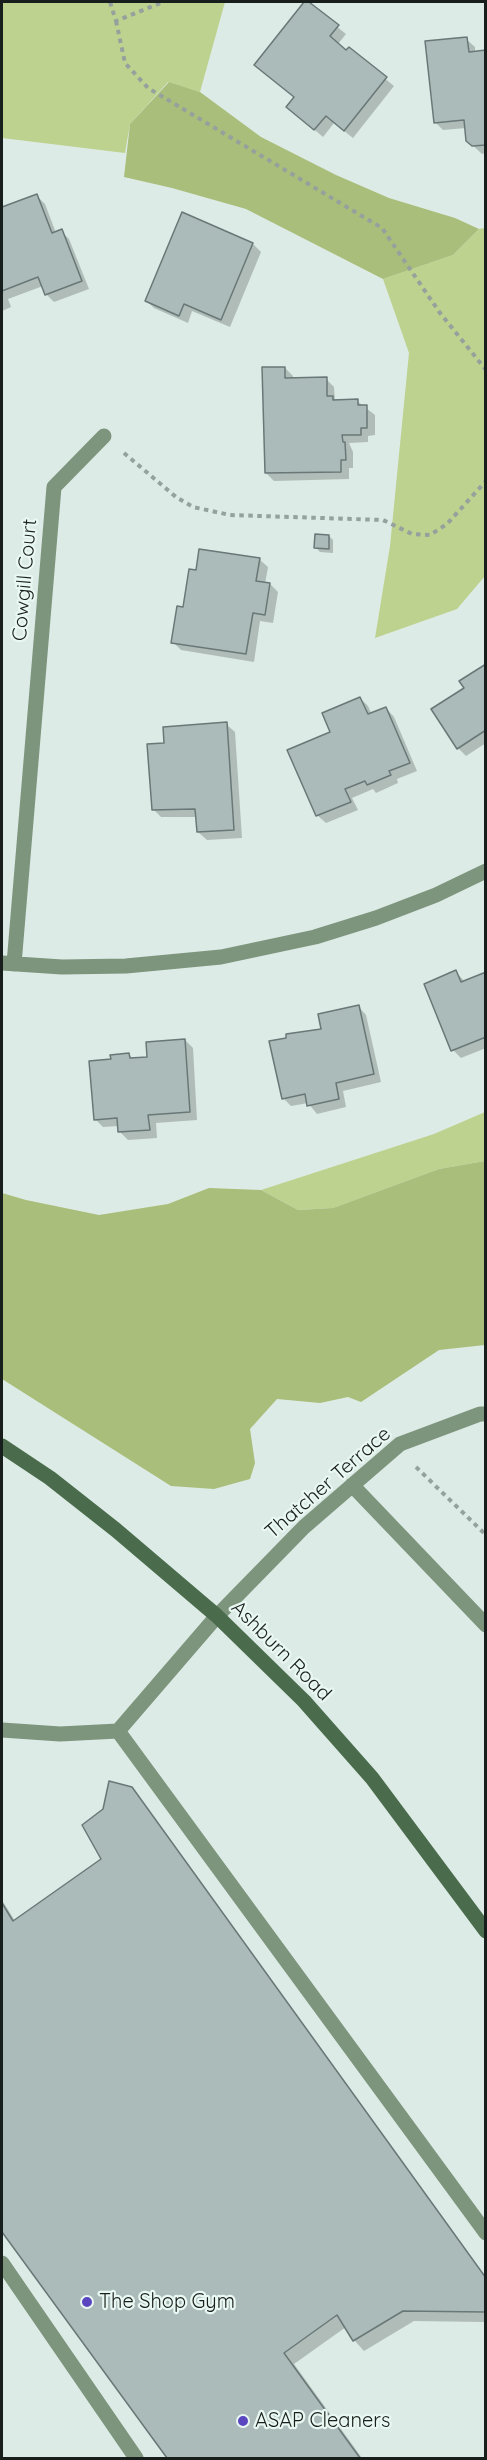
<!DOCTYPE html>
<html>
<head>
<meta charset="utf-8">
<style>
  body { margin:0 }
  #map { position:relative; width:487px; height:2460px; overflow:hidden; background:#dcebe5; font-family:Quicksand,sans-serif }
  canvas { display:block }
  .frame { position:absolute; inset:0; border:3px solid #181e1b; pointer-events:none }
</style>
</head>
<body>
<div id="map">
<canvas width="487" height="2460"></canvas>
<div class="frame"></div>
</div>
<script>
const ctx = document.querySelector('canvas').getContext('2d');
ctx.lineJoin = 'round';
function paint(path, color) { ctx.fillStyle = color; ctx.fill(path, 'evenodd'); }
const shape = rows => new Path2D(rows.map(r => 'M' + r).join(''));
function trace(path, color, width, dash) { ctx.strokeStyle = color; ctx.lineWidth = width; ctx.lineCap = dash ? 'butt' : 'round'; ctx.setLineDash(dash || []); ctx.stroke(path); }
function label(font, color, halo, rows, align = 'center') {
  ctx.font = font + ' Quicksand,sans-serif'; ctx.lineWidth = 4.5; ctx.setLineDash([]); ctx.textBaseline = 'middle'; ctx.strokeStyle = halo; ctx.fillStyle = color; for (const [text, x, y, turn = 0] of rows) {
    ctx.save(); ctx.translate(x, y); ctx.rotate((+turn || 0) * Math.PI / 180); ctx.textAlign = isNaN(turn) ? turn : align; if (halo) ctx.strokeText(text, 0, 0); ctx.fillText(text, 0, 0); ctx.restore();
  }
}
paint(shape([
  [2,2,225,2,200,92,168,82,130,124,125,153,2,138],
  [485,228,485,576,457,609,375,638,390,546,409,353,383,279,453,255,479,229],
  [485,1112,485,1161,439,1169,333,1208,298,1210,261,1190,434,1134]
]), '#bdd28e');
paint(shape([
  [169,82,200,92,261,137,336,175,389,198,455,218,479,229,453,255,383,279,246,209,172,188,124,177,130,124],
  [485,1161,485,1345,439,1350,361,1402,348,1397,320,1403,277,1399,250,1429,255,1463,250,1479,214,1489,171,1486,2,1379,2,1193,26,1200,99,1215,168,1204,209,1188,261,1190,298,1210,333,1208,439,1169]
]), '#a9be7a');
paint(shape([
  [306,2,346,34,338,44,346,52,349,49,394,86,353,138,334,123,323,137,288,107,296,98,256,65],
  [466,39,475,47,475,53,486,51,486,153,482,154,468,141,466,128,443,130,435,122],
  [36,195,45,204,56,233,61,231,69,239,89,289,54,302,46,294,43,286,8,299,11,307,2,311,2,209],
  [253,244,261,252,230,327,192,311,188,323,154,308,146,300],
  [285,368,293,376,293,379,326,379,334,387,335,401,357,401,375,415,375,435,368,436,368,442,349,443,353,452,353,468,349,468,349,479,274,481,266,473],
  [329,536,333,540,333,553,320,552,316,548],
  [259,559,268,567,265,584,270,584,278,592,273,623,260,621,254,662,181,650,173,642,197,572],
  [486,666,486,743,466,756,458,748,466,689],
  [360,698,368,706,372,715,386,708,394,717,417,771,397,779,398,783,376,793,373,789,352,798,358,810,326,823,317,815,332,733],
  [226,724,235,732,242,838,207,840,198,832,197,817,161,817,153,809,166,744],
  [456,972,465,982,486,974,486,1048,461,1058,453,1050],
  [358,1006,366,1015,381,1082,343,1091,346,1107,317,1114,308,1103,291,1106,283,1098,288,1039,323,1030],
  [185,1040,193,1048,197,1120,156,1123,157,1138,128,1140,120,1132,119,1126,103,1127,95,1119,112,1060,129,1055,133,1059,148,1058],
  [131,1788,139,1796,137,1796,486,2280,486,2322,414,2321,364,2351,354,2340,346,2327,294,2364,362,2458,168,2458,2,2229,2,1900,15,1921,103,1860]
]), '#0003');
const building = shape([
  [304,2,309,2,339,25,330,36,346,50,349,47,387,77,344,131,326,116,314,130,286,107,294,97,254,65,304,2],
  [467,37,469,52,486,50,486,145,472,146,466,141,464,120,434,123,425,41,467,37],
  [37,194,52,233,62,229,82,281,45,295,38,277,2,291,2,207,37,194],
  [182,212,253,243,221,320,184,304,179,316,145,301,182,212],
  [262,367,285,367,285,378,327,377,327,396,333,396,333,400,358,399,358,405,367,405,367,428,361,428,361,435,342,435,343,442,345,442,346,460,341,460,341,472,265,473,262,367],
  [315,534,329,535,329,549,314,548,315,534],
  [199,549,260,558,256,581,270,583,265,615,253,613,246,654,171,643,177,606,183,607,189,569,196,570,199,549],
  [486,664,486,730,457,749,431,709,464,688,459,681,486,664],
  [360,697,368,714,386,707,410,763,389,771,391,775,367,785,365,781,345,789,351,802,316,816,287,750,330,732,322,713,360,697],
  [227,722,234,830,197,832,195,809,152,810,147,744,164,743,163,727,227,722],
  [456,970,461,982,486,972,486,1037,451,1051,424,984,456,970],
  [359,1005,374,1074,336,1083,339,1099,307,1106,305,1094,282,1099,269,1041,286,1038,286,1034,321,1029,318,1014,359,1005],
  [185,1039,190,1112,148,1115,150,1130,118,1132,117,1118,94,1120,89,1061,111,1059,110,1055,129,1053,130,1058,147,1057,146,1042,185,1039],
  [109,1781,132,1787,486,2278,485,2312,403,2311,353,2341,337,2315,284,2353,360,2458,167,2458,2,2232,2,1903,13,1921,101,1859,82,1825,103,1809,109,1781]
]);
paint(building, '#abbbba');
trace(building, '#697877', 1.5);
trace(shape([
  [110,2,116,21,163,2],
  [116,21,125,63,148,88,382,228,440,313,486,370],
  [124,453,176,497,193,507,230,515,383,520,412,534,430,535,447,524,486,481],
  [416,1467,486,1535]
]), '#95a19c', 4, [4.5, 4.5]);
trace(shape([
  [2,1730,60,1734,118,1731,217,1616],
  [118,1731,486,2233],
  [2,2263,136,2458]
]), '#7d947d', 15);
trace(shape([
  [2,963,62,967,126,966,221,957,315,937,376,918,436,895,486,871],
  [14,964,54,487,104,436],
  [352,1485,486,1625],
  [217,1616,304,1527,400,1444,480,1414,486,1414]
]), '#7d947d', 15);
trace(shape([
  [2,1446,50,1478,116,1530,217,1616,304,1701,372,1778,486,1931]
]), '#4a6c4c', 15);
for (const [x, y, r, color] of [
  [87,2302,6,"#5a47c0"],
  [243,2421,6,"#5a47c0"]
]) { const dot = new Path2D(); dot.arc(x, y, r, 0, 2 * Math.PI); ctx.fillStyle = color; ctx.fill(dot); trace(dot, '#e9f8f2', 2); }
label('20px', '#181e1b', '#e9f8f2', [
  ["Cowgill Court",25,580,-85],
  ["Thatcher Terrace",328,1483,-41],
  ["Ashburn Road",281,1651,45]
]);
label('20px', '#181e1b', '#e9f8f2', [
  ["The Shop Gym",99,2302],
  ["ASAP Cleaners",255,2421]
], 'left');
</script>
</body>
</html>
